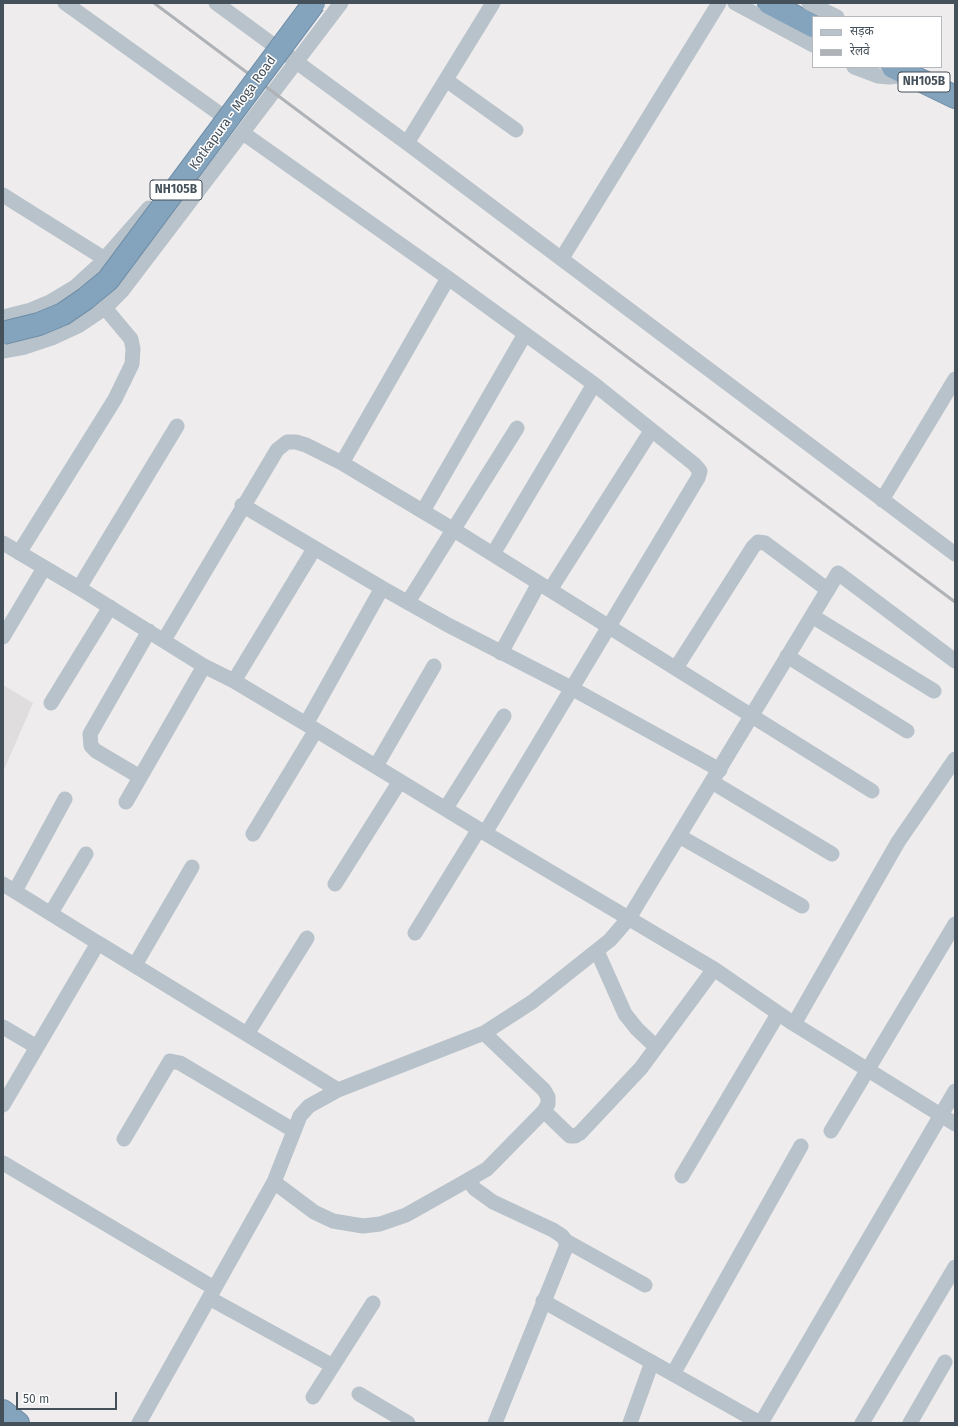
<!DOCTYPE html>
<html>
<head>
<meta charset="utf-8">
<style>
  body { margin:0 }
  #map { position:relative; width:958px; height:1426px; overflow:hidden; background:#efeced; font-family:"Fira Sans","Noto Sans Devanagari",sans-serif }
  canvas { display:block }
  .frame { position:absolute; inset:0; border:4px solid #45515a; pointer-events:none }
  .legend { position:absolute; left:812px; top:16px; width:130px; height:52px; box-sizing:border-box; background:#fff; border:1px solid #b5b9bd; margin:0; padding:5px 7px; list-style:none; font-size:12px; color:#45515a }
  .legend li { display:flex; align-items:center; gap:8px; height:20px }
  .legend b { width:20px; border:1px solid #b5b9bd }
  .scale { position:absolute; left:16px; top:1392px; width:101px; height:18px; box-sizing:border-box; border:2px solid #45515a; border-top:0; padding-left:5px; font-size:12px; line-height:14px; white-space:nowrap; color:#45515a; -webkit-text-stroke:3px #fff; paint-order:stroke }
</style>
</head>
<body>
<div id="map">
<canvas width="958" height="1426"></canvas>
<div class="frame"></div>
<ul class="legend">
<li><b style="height:5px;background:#b8c2ca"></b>सड़क</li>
<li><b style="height:5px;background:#afb3b7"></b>रेलवे</li>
</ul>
<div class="scale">50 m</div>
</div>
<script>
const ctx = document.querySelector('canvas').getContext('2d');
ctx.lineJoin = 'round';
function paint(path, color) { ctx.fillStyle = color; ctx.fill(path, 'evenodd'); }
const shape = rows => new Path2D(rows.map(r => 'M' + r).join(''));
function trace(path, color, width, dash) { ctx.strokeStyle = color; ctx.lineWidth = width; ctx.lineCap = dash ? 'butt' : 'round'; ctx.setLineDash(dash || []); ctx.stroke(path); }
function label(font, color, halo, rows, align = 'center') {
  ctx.font = font + ' "Fira Sans",sans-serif'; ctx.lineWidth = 3; ctx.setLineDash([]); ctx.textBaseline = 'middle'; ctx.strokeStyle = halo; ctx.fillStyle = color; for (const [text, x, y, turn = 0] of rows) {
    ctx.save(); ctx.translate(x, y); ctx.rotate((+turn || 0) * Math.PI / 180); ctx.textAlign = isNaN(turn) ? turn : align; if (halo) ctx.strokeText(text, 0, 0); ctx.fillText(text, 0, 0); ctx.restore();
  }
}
paint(shape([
  [3,685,33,703,3,772]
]), '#e0dddf');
const highway = shape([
  [769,3,813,26],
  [893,67,955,97],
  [3,1411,18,1423]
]);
trace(highway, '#6f8ea8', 24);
trace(shape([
  [65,3,220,114],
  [216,3,407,143,955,554],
  [735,3,813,45],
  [809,3,837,17],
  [854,67,878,76,889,77,909,75],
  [446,80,516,130],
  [243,133,448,278,594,384,694,464,700,471,698,478,485,833],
  [407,143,493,3],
  [3,195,105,259],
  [562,258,719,3],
  [3,317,31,310,50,302,75,287,99,265,149,208],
  [3,351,25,347,52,338,78,326,105,308,122,291,341,3],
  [342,463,448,278],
  [882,500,955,379],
  [242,505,382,588,448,625,573,689,720,770],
  [423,511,525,334],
  [3,543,79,588,204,666,234,681,306,724,485,833,714,969,794,1024,955,1124],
  [19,553,115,399,132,364,133,349,131,339,105,308],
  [493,554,594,384],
  [79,588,177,426],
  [550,590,651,431],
  [408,602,517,428],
  [812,616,934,691],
  [3,637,44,568],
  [164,640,277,450,287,442,296,442,306,445,342,463,454,530,872,791],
  [501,653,539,583],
  [787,656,907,731],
  [676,668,753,547,758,542,765,543,828,590],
  [234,681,314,549],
  [51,703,110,607],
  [306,724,382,588],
  [376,766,434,666],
  [140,777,96,751,91,746,90,734,149,631],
  [712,782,832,854],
  [126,802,204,666],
  [446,808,504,716],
  [253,834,316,730],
  [679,836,802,906],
  [3,884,98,943,3,1105],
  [335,884,400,781],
  [15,891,65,799],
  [51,913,86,854],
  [415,933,479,829],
  [98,943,338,1090],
  [597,951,625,1014,637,1029,656,1047],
  [135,965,192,867],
  [794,1024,898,842,955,759],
  [3,1027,37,1047],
  [484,1033,544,1090,548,1097,548,1104,544,1111,487,1169,468,1180,475,1189,493,1202,553,1230,562,1236,566,1241,566,1247,495,1423],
  [247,1034,307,938],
  [544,1111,570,1136,575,1136,580,1133,641,1068,714,969],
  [831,1131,955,924],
  [124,1139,170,1061,180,1063,293,1130],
  [3,1163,214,1288],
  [682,1176,778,1014],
  [274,1182,314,1212,333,1221,363,1226,380,1224,406,1215,468,1180],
  [566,1241,645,1285],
  [209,1298,333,1366],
  [543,1301,760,1423],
  [673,1374,801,1146],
  [359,1394,408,1423],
  [313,1397,373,1303],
  [139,1423,274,1182,300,1116,309,1106,338,1090,484,1033,532,1002,610,940,629,918,838,573,955,661],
  [630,1423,652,1362],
  [761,1423,955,1091],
  [862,1423,955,1267],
  [910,1423,945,1362]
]), '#b8c2ca', 15);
trace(highway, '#84a3bc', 22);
trace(shape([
  [154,3,955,602]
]), '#afb3b7', 3);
const highwayBridge = shape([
  [3,333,39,324,63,314,85,299,108,280,314,3]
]);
trace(highwayBridge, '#6f8ea8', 24, []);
trace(highwayBridge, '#84a3bc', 22);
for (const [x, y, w] of [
  [924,82,52],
  [176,190,52]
]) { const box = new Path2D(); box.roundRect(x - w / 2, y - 10, w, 20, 3); ctx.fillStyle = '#fff'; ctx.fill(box); trace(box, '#45515a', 1); }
label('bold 12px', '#45515a', null, [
  ["NH105B",924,82],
  ["NH105B",176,190]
]);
label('13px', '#45515a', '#fff', [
  ["Kotkapura - Moga Road",233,113,-54]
]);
</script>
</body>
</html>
